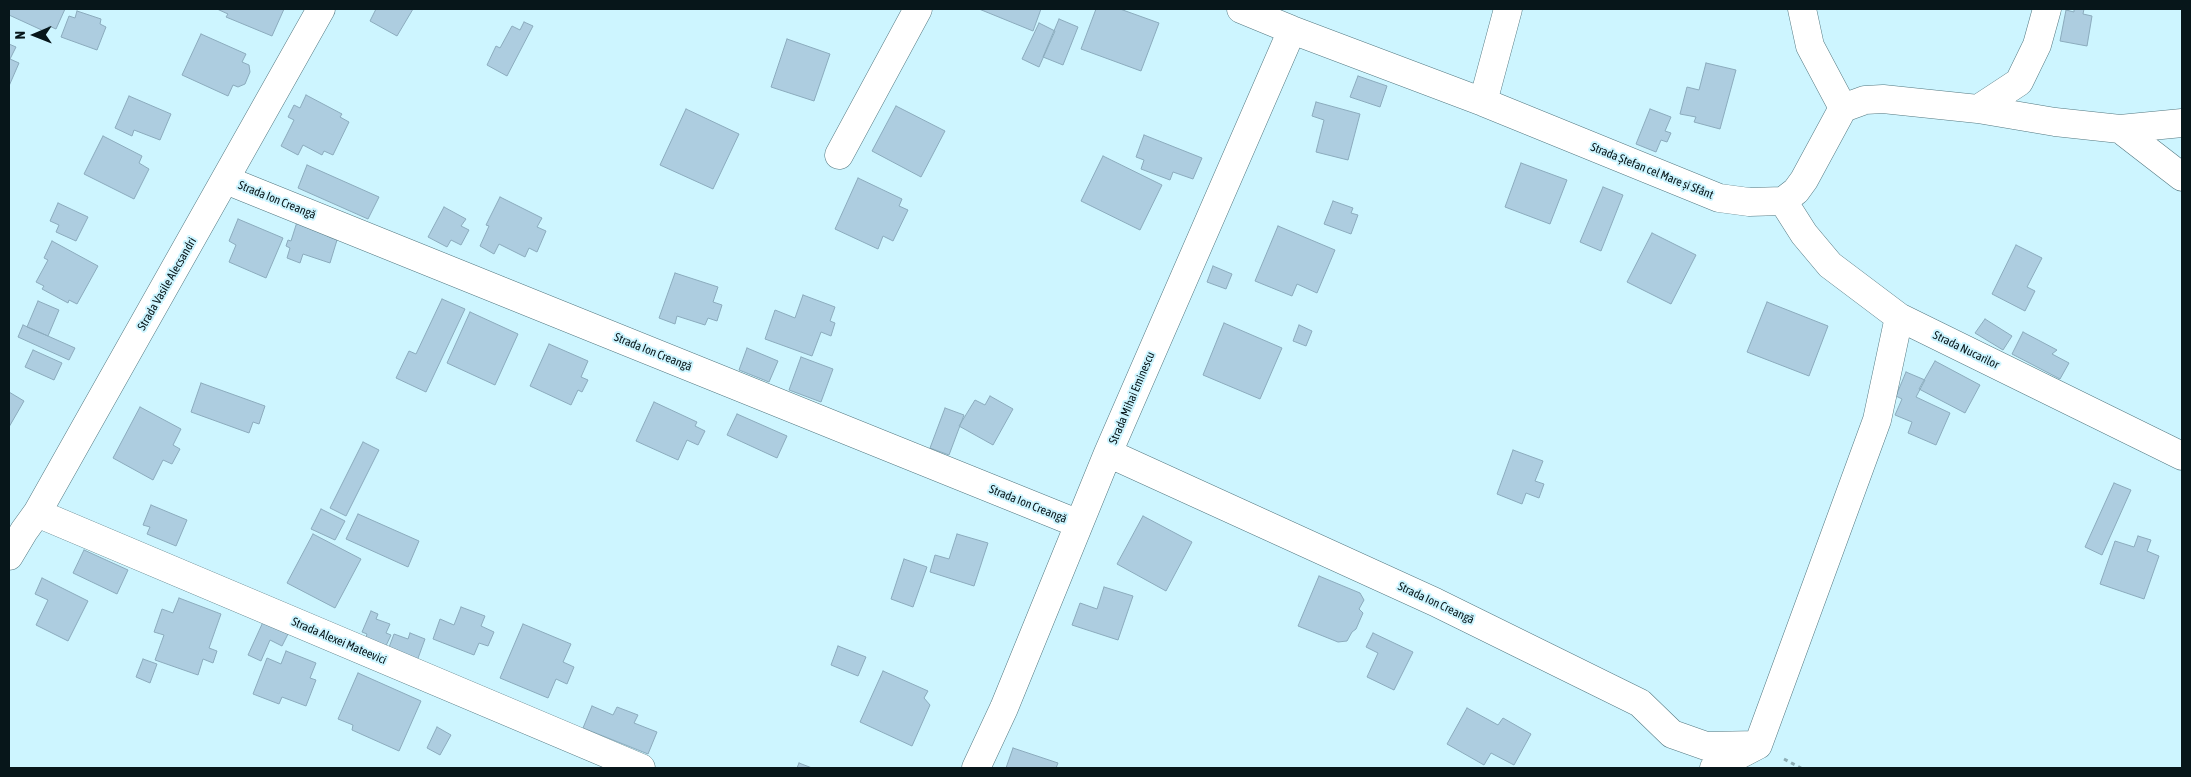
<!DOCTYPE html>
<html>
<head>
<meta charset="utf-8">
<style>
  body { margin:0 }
  #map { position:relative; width:2191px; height:777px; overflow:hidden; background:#cdf5ff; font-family:"Asap Condensed",sans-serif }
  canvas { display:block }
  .frame { position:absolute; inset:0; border:10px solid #07161a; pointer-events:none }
  .north { position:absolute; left:10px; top:10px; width:50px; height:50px; -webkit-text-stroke:4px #cdf5ff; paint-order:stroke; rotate:269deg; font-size:14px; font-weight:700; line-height:20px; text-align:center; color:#07161a }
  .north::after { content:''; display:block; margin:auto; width:18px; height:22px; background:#07161a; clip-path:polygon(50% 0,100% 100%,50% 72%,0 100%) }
</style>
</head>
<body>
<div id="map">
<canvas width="2191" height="777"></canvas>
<div class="frame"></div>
<div class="north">N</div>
</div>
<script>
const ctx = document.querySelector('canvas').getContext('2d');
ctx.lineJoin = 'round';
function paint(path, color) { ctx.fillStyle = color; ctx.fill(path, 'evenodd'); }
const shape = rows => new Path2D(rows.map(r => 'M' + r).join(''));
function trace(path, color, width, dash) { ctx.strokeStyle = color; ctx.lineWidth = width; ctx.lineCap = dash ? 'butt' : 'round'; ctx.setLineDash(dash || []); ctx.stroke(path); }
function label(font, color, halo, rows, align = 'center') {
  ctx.font = font + ' "Asap Condensed",sans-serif'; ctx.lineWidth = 4; ctx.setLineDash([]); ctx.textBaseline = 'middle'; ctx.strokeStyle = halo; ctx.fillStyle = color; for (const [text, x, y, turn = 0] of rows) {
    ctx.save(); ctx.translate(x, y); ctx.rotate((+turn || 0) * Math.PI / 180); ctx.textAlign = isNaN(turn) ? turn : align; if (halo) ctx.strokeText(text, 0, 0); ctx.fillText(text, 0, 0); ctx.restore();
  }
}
const building = shape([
  [9,9,65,9,56,29,49,26,46,32,9,15,9,9],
  [217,9,284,9,272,36,226,17,228,14,217,9],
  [376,9,413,9,397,36,370,21,376,9],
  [979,9,1041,9,1033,31,979,9],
  [1096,9,1120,9,1159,23,1141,71,1081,49,1096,9],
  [2074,9,2084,9,2083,14,2092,16,2087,46,2060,41,2066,10,2074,12,2074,9],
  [77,11,101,19,100,24,106,27,97,50,61,37,69,16,75,18,77,11],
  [1059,19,1078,27,1063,65,1043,57,1059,19],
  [524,22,533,26,507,76,487,65,496,46,500,48,512,26,520,30,524,22],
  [1039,23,1055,31,1039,67,1022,59,1039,23],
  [201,34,246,54,242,62,249,65,250,72,245,84,238,87,233,85,228,96,182,75,201,34],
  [787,39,830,54,814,101,771,87,787,39],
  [9,44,16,47,10,59,19,63,9,86,9,44],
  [1706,63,1736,70,1720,129,1694,122,1696,117,1680,114,1687,87,1699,90,1706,63],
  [1358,76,1387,86,1380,107,1350,97,1358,76],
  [306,95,342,114,340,117,349,122,333,155,324,151,322,155,303,145,298,155,281,146,294,120,288,117,294,105,300,108,306,95],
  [129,96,171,114,160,140,134,130,132,136,115,128,129,96],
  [1316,102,1360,114,1348,160,1316,152,1324,120,1312,116,1316,102],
  [896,106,945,131,921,177,872,151,896,106],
  [686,109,739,134,713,189,660,165,686,109],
  [1650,109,1671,117,1665,131,1671,133,1667,142,1661,140,1656,152,1636,144,1650,109],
  [1144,135,1202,158,1193,179,1173,172,1170,180,1141,169,1144,160,1136,157,1144,135],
  [103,136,142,156,139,163,149,169,134,199,84,174,103,136],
  [1103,156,1162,185,1140,230,1081,201,1103,156],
  [1521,163,1567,180,1550,224,1505,207,1521,163],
  [307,165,379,197,368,219,298,188,307,165],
  [858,178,902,199,899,206,908,210,893,241,883,236,878,249,835,229,858,178],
  [1603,187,1623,195,1601,251,1580,242,1603,187],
  [500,197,542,218,537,227,546,231,537,252,529,248,525,257,499,244,494,254,480,246,489,226,486,225,500,197],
  [1333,201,1353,208,1351,213,1358,215,1351,234,1324,224,1333,201],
  [58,203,88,217,76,241,56,232,59,225,50,221,58,203],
  [444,207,466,219,461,226,469,230,461,245,451,240,447,247,428,237,444,207],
  [238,219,283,238,266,278,229,262,236,245,229,241,238,219],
  [297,222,329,232,327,236,337,240,330,263,303,254,300,263,287,258,290,248,286,246,288,240,291,241,297,222],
  [1278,226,1335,250,1317,293,1297,284,1292,296,1255,281,1278,226],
  [1652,233,1696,255,1671,304,1627,282,1652,233],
  [52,241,98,266,77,304,69,300,68,303,42,289,44,286,36,282,48,260,44,258,52,241],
  [2016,245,2042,258,2027,287,2035,291,2025,311,1992,294,2016,245],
  [1213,266,1232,274,1226,289,1207,282,1213,266],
  [675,273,718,287,713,302,722,305,717,321,708,318,705,325,677,316,675,324,659,318,675,273],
  [803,295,835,307,830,321,835,323,831,336,821,332,812,356,765,339,775,310,795,318,803,295],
  [442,299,465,309,426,392,396,378,409,351,416,354,442,299],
  [38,301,59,310,48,336,27,327,38,301],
  [1767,302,1828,326,1809,376,1747,352,1767,302],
  [470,312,518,334,495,385,447,363,470,312],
  [1985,319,2012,336,2003,350,1975,333,1985,319],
  [1224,323,1282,348,1260,399,1203,375,1224,323],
  [23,325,75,348,69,360,18,337,23,325],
  [1299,325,1312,331,1306,346,1293,341,1299,325],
  [2023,332,2057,350,2052,354,2069,363,2060,379,2012,354,2023,332],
  [549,344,588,361,581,377,588,380,582,392,578,390,571,405,530,386,549,344],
  [747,348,778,361,769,382,739,370,747,348],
  [33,350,62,363,54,380,25,367,33,350],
  [801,357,833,369,821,402,789,390,801,357],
  [1935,361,1980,385,1965,413,1919,389,1935,361],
  [1906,372,1925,380,1916,397,1950,413,1936,445,1908,433,1912,422,1895,415,1902,399,1896,396,1906,372],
  [201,383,265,406,259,424,253,422,249,433,191,412,201,383],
  [9,392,24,401,9,427,9,392],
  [990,396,1013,409,993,445,959,426,975,400,985,405,990,396],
  [654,402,697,422,695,426,705,431,698,445,687,440,678,460,636,441,654,402],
  [140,407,181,429,173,445,180,449,172,464,163,460,153,480,113,458,140,407],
  [945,408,964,415,949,455,930,448,945,408],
  [737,414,787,436,777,458,727,435,737,414],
  [363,442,379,450,346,516,330,508,363,442],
  [1513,450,1543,461,1535,481,1544,484,1539,498,1526,493,1522,504,1497,494,1513,450],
  [2114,483,2131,490,2102,555,2085,547,2114,483],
  [151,505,187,520,176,546,147,534,150,527,143,525,151,505],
  [321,509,345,521,335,540,311,529,321,509],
  [358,514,419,541,408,567,346,539,358,514],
  [1143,516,1192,542,1166,591,1117,564,1143,516],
  [313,534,361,559,335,608,287,583,313,534],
  [957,534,988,543,974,586,930,572,935,555,949,559,957,534],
  [2138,536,2151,540,2147,551,2159,556,2144,599,2100,584,2115,541,2134,547,2138,536],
  [84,550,128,570,117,594,73,573,84,550],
  [904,559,927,567,913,607,891,599,904,559],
  [1319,576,1360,593,1364,600,1359,609,1363,613,1356,629,1352,632,1347,641,1338,642,1298,626,1319,576],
  [42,578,88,601,68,641,36,625,48,600,35,594,42,578],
  [1104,587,1133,596,1118,640,1072,625,1080,603,1097,609,1104,587],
  [179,598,221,614,209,648,217,651,213,663,203,659,198,675,155,660,164,635,154,632,162,609,173,613,179,598],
  [461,607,485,616,481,626,494,632,488,646,479,643,474,655,433,639,440,619,454,625,461,607],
  [371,611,378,614,376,619,390,624,386,633,391,635,385,648,365,640,367,634,362,632,371,611],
  [263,622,288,634,282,646,270,640,261,661,248,655,263,622],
  [523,624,571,644,563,662,574,667,567,684,556,679,548,698,500,678,523,624],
  [410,633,425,639,417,661,388,650,394,634,408,639,410,633],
  [1373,633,1413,652,1394,690,1367,677,1378,653,1366,647,1373,633],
  [838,646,866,657,858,676,831,665,838,646],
  [286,651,316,663,310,678,316,680,306,706,282,697,279,704,253,694,267,658,281,664,286,651],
  [143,659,157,664,150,683,136,677,143,659],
  [883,671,928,691,924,698,930,705,912,746,860,722,883,671],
  [358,673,421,701,399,751,352,730,353,725,338,719,358,673],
  [592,706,613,715,617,707,638,715,634,723,657,732,648,754,583,728,592,706],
  [1467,708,1498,725,1503,718,1531,734,1514,765,1491,753,1484,765,1447,744,1467,708],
  [437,727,451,735,440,755,427,748,437,727],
  [1013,748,1058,763,1056,768,1006,768,1013,748],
  [799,763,812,768,797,768,799,763]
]);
paint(building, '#adcde0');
trace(building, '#8babbd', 1);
const minor = shape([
  [1241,9,1292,30,1483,102,1719,198,1749,202,1783,201,1796,191,1804,180,1843,108,1865,100,1883,99,1978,109,2055,122,2120,129,2182,123],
  [1802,9,1810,46,1843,108],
  [1483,102,1508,9],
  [1978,109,2019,82,2037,45,2047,9],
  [2120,129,2182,177],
  [839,155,918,9],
  [226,180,1079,524],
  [1783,201,1804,234,1830,265,1899,317,2182,456],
  [1108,453,1435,602,1640,703,1672,734,1706,746,1758,745],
  [37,513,641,768],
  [9,556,24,531,37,513,321,9],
  [976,768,1004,708,1108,453,1292,30],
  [1714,768,1758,745,1877,420,1899,317]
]);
trace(minor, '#537881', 29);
trace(shape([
  [1784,759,1801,768]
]), '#8dadb5', 3, [4, 4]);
trace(minor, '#fff', 28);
label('12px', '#07161a', '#cdf5ff', [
  ["Strada Ștefan cel Mare și Sfânt",1652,171,22],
  ["Strada Ion Creangă",277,200,22],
  ["Strada Vasile Alecsandri",167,284,-60],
  ["Strada Nucarilor",1966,350,26],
  ["Strada Ion Creangă",653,352,22],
  ["Strada Mihai Eminescu",1132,398,-67],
  ["Strada Ion Creangă",1028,504,22],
  ["Strada Ion Creangă",1436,603,25],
  ["Strada Alexei Mateevici",339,641,23]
]);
</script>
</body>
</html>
